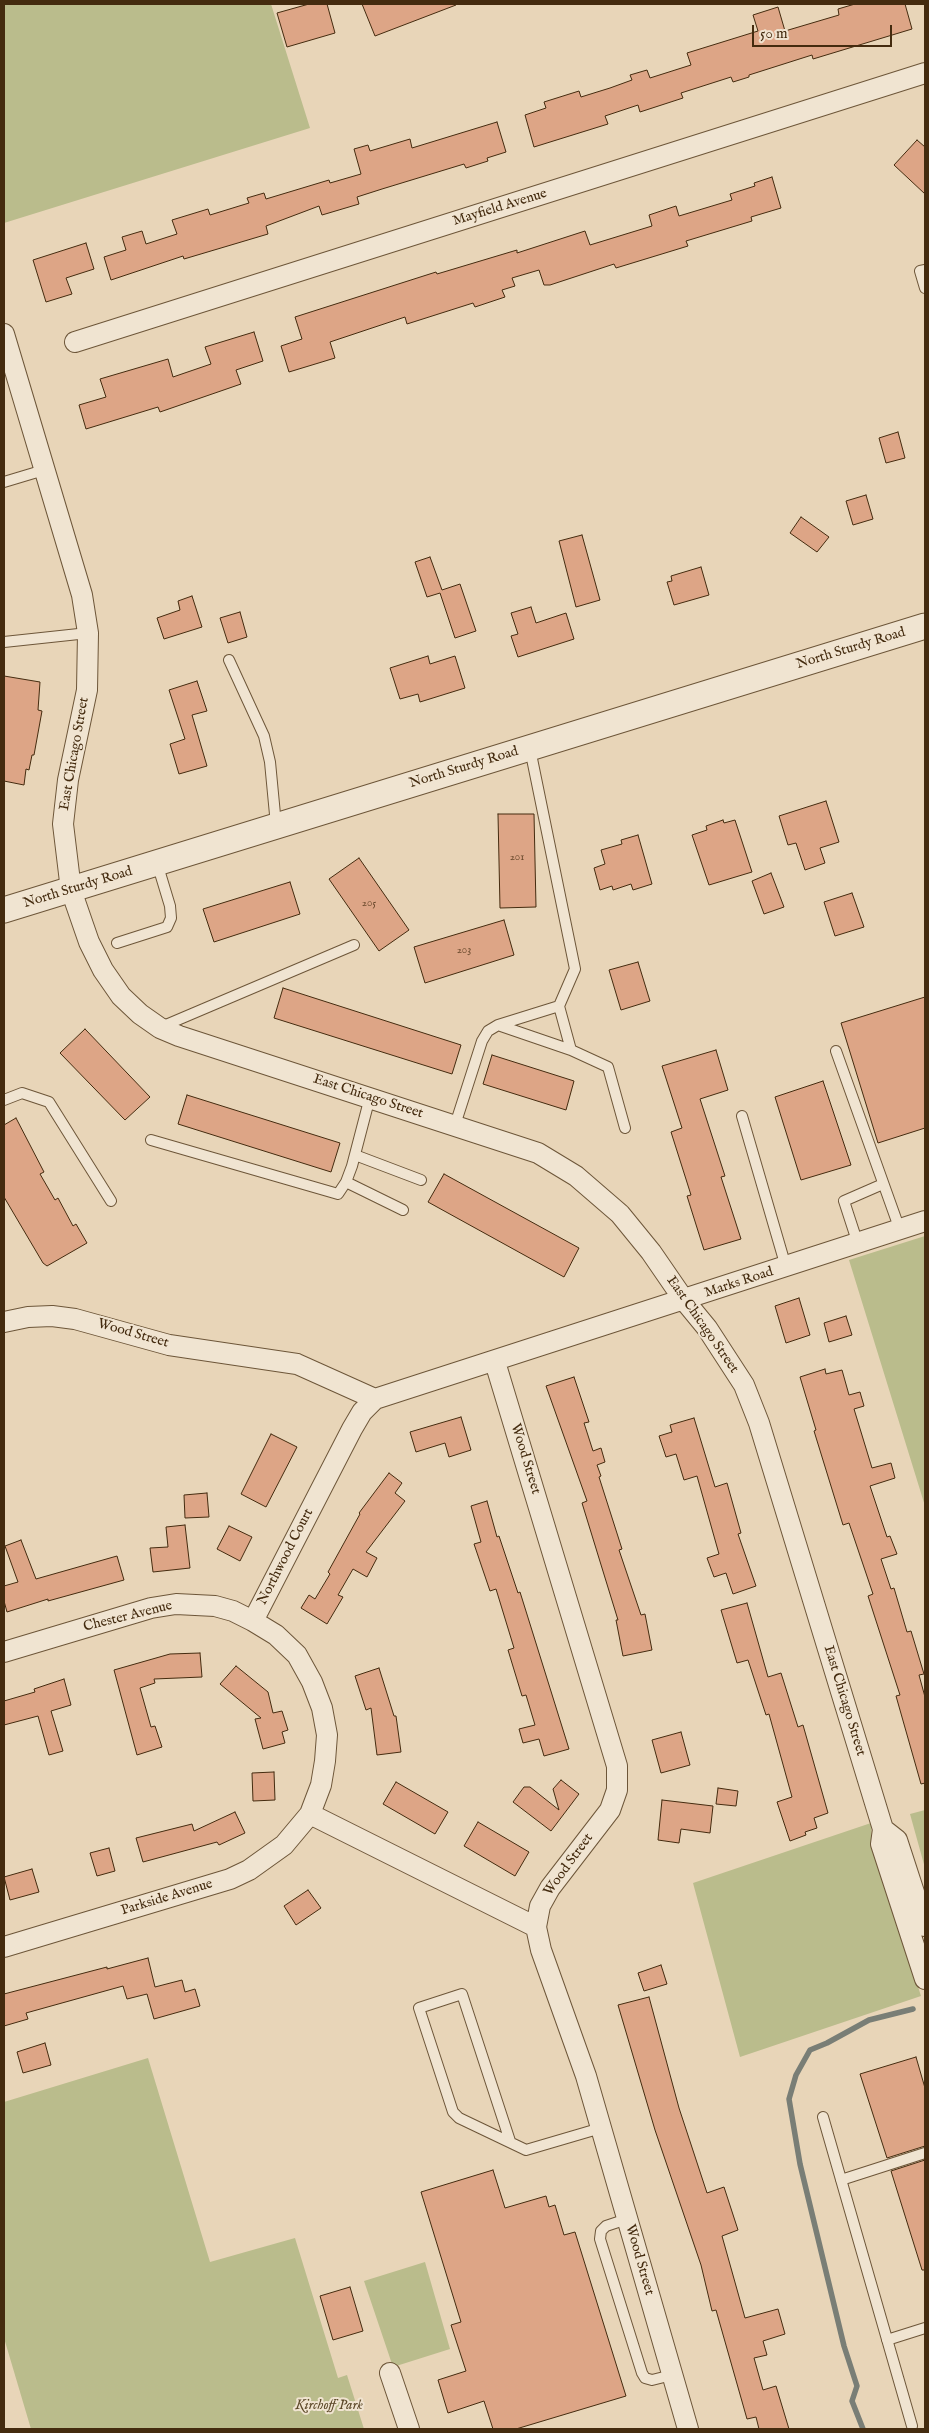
<!DOCTYPE html>
<html>
<head>
<meta charset="utf-8">
<style>
  body { margin:0 }
  #map { position:relative; width:929px; height:2433px; overflow:hidden; background:#e8d5b8; font-family:"IM FELL English",serif }
  canvas { display:block }
  .frame { position:absolute; inset:0; border:5px solid #442b0f; pointer-events:none }
  .scale { position:absolute; left:752px; top:25px; width:140px; height:22px; box-sizing:border-box; border:2px solid #442b0f; border-top:0; padding-left:6px; font-size:15px; line-height:18px; white-space:nowrap; color:#442b0f; -webkit-text-stroke:4px #f0e4d1; paint-order:stroke }
</style>
</head>
<body>
<div id="map">
<canvas width="929" height="2433"></canvas>
<div class="frame"></div>
<div class="scale">50 m</div>
</div>
<script>
const ctx = document.querySelector('canvas').getContext('2d');
ctx.lineJoin = 'round';
function paint(path, color) { ctx.fillStyle = color; ctx.fill(path, 'evenodd'); }
const shape = rows => new Path2D(rows.map(r => 'M' + r).join(''));
function trace(path, color, width, dash) { ctx.strokeStyle = color; ctx.lineWidth = width; ctx.lineCap = dash ? 'butt' : 'round'; ctx.setLineDash(dash || []); ctx.stroke(path); }
function label(font, color, halo, rows, align = 'center') {
  ctx.font = font + ' "IM FELL English",serif'; ctx.lineWidth = 4; ctx.setLineDash([]); ctx.textBaseline = 'middle'; ctx.strokeStyle = halo; ctx.fillStyle = color; for (const [text, x, y, turn = 0] of rows) {
    ctx.save(); ctx.translate(x, y); ctx.rotate((+turn || 0) * Math.PI / 180); ctx.textAlign = isNaN(turn) ? turn : align; if (halo) ctx.strokeText(text, 0, 0); ctx.fillText(text, 0, 0); ctx.restore();
  }
}
paint(shape([
  [4,4,271,4,310,128,4,223],
  [925,1236,925,1506,849,1260],
  [925,1810,925,1868,910,1814],
  [871,1823,872,1843,921,1996,740,2057,693,1883],
  [148,2058,210,2262,295,2238,338,2378,347,2375,364,2429,31,2429,4,2338,4,2102],
  [425,2262,450,2349,393,2367,364,2281]
]), '#babc8c');
trace(shape([
  [863,2429,852,2401,857,2386,844,2346,800,2164,789,2099,796,2075,810,2050,827,2043,869,2020,913,2009]
]), '#797e76', 5.5);
const building = shape([
  [309,4,327,4,335,33,287,47,277,13,309,4],
  [362,4,456,4,456,5,375,36,362,4],
  [855,4,905,4,912,29,813,59,812,55,749,75,749,77,733,82,731,77,681,93,683,98,640,112,638,105,605,116,608,124,534,147,525,115,546,108,544,102,579,91,581,97,610,88,632,80,630,75,647,70,650,78,691,65,687,53,758,31,753,15,778,7,785,31,839,15,838,9,855,4],
  [497,122,506,152,487,158,488,161,466,168,464,164,382,189,357,197,359,204,322,215,319,206,266,226,268,234,184,259,183,256,111,280,104,257,126,250,122,237,142,231,146,244,177,234,172,220,208,209,210,215,249,203,247,198,264,193,266,199,329,180,330,183,361,174,354,149,368,145,370,151,410,139,412,148,497,122],
  [917,140,925,147,925,194,894,165,917,140],
  [772,177,781,208,751,217,752,221,686,241,688,246,616,268,614,264,550,285,544,285,539,270,512,278,515,286,502,290,505,297,475,307,473,303,407,324,405,317,330,342,335,358,289,372,281,346,302,339,295,317,436,272,437,274,517,250,517,253,585,231,590,245,652,226,649,215,676,206,679,216,732,200,730,194,755,186,754,183,772,177],
  [86,243,94,269,66,278,72,294,46,302,33,260,86,243],
  [254,332,263,361,236,370,241,384,160,412,158,407,86,429,79,405,106,397,100,379,168,359,173,377,211,364,205,347,254,332],
  [898,432,905,458,886,463,879,438,898,432],
  [866,495,873,519,853,525,846,501,866,495],
  [801,517,829,537,817,552,790,533,801,517],
  [582,535,600,600,576,607,559,541,582,535],
  [430,557,442,590,460,584,476,631,455,638,440,593,427,597,415,562,430,557],
  [701,567,709,595,674,605,667,582,672,581,671,576,701,567],
  [192,596,202,627,164,639,157,618,180,610,178,601,192,596],
  [531,607,536,623,566,613,574,639,518,657,511,636,518,634,511,613,531,607],
  [240,612,247,637,228,643,220,618,240,612],
  [428,656,430,664,455,656,465,688,420,702,418,694,400,699,390,668,428,656],
  [4,676,40,682,38,710,42,711,34,755,32,755,29,770,26,769,24,785,4,781,4,676],
  [197,681,207,711,192,715,207,766,179,774,170,744,185,739,169,690,197,681],
  [826,801,839,842,820,848,825,863,805,870,796,843,788,845,779,816,826,801],
  [498,814,534,814,536,907,500,908,498,814],
  [723,820,724,823,735,820,752,872,709,885,692,835,707,830,706,826,723,820],
  [638,835,652,884,633,890,631,884,613,890,612,886,600,890,594,868,605,864,601,850,622,844,621,840,638,835],
  [359,858,409,930,379,951,329,879,359,858],
  [771,873,784,907,764,914,752,881,771,873],
  [290,882,300,914,214,942,203,909,290,882],
  [852,893,864,927,835,936,824,902,852,893],
  [504,920,514,955,425,983,414,947,504,920],
  [638,962,650,1001,621,1010,609,970,638,962],
  [283,988,461,1045,452,1074,274,1018,283,988],
  [925,997,925,1128,878,1143,841,1023,925,997],
  [85,1029,150,1097,125,1120,60,1053,85,1029],
  [716,1050,728,1090,700,1099,725,1176,721,1177,741,1239,704,1250,687,1196,691,1195,671,1132,682,1128,662,1066,716,1050],
  [492,1055,574,1081,566,1110,483,1084,492,1055],
  [823,1081,851,1165,801,1180,775,1097,823,1081],
  [187,1095,340,1143,331,1172,178,1124,187,1095],
  [16,1118,44,1172,40,1174,55,1200,58,1198,73,1226,76,1224,87,1243,47,1266,43,1263,4,1197,4,1125,16,1118],
  [444,1174,579,1248,564,1277,428,1202,444,1174],
  [799,1298,810,1335,786,1343,775,1306,799,1298],
  [846,1316,852,1335,829,1342,824,1323,846,1316],
  [825,1369,826,1374,842,1370,849,1395,860,1392,864,1406,854,1409,872,1468,891,1463,895,1478,870,1486,887,1537,890,1536,897,1554,881,1559,891,1589,894,1588,907,1632,911,1631,924,1674,919,1675,925,1697,925,1783,921,1784,896,1696,900,1695,868,1596,873,1594,849,1523,843,1525,814,1431,816,1430,800,1377,825,1369],
  [574,1377,589,1422,584,1423,593,1451,601,1448,605,1462,597,1465,601,1476,599,1477,622,1549,619,1550,641,1615,645,1614,652,1650,623,1656,616,1620,618,1620,582,1503,587,1501,546,1386,574,1377],
  [461,1417,471,1450,449,1457,445,1443,416,1452,410,1432,461,1417],
  [694,1418,715,1487,727,1483,741,1533,738,1534,756,1586,733,1594,726,1573,714,1577,707,1558,719,1554,697,1476,684,1480,676,1454,666,1457,659,1436,672,1432,670,1425,694,1418],
  [271,1434,297,1447,266,1507,241,1494,271,1434],
  [389,1473,402,1483,395,1493,405,1501,366,1552,377,1558,367,1577,353,1569,338,1595,343,1597,327,1624,301,1608,309,1595,315,1599,330,1574,328,1572,360,1514,359,1513,389,1473],
  [207,1493,209,1517,185,1518,184,1495,207,1493],
  [487,1501,497,1537,499,1536,518,1593,520,1592,569,1749,544,1756,539,1739,523,1743,519,1729,535,1725,526,1695,522,1696,508,1650,514,1648,496,1589,490,1591,474,1544,481,1542,471,1506,487,1501],
  [185,1525,190,1568,153,1572,150,1548,168,1547,166,1527,185,1525],
  [229,1526,252,1537,240,1561,217,1549,229,1526],
  [21,1540,36,1579,117,1556,124,1580,48,1601,48,1599,7,1612,4,1601,4,1586,18,1582,5,1546,21,1540],
  [747,1603,768,1677,781,1673,798,1727,803,1725,828,1813,814,1818,817,1828,805,1832,806,1835,790,1841,777,1802,792,1797,769,1714,766,1715,748,1660,737,1663,721,1610,747,1603],
  [200,1653,202,1677,154,1679,155,1683,140,1688,151,1727,155,1726,162,1747,137,1755,114,1670,170,1654,200,1653],
  [236,1666,268,1692,273,1713,282,1711,288,1730,282,1732,285,1743,263,1749,255,1719,261,1718,220,1684,236,1666],
  [379,1668,394,1716,396,1716,401,1752,377,1755,371,1708,366,1710,355,1676,379,1668],
  [64,1679,71,1705,51,1711,63,1751,49,1755,38,1716,4,1725,4,1701,35,1692,34,1689,64,1679],
  [681,1732,690,1765,661,1773,652,1740,681,1732],
  [274,1772,275,1800,253,1801,252,1773,274,1772],
  [561,1780,579,1794,551,1831,513,1802,524,1787,530,1787,559,1810,553,1789,561,1780],
  [396,1782,448,1812,435,1834,383,1804,396,1782],
  [718,1788,738,1791,736,1806,716,1804,718,1788],
  [662,1800,713,1806,710,1833,681,1829,679,1843,658,1840,662,1800],
  [235,1812,245,1833,219,1845,217,1842,143,1862,136,1838,192,1824,194,1831,235,1812],
  [478,1822,529,1852,515,1876,464,1846,478,1822],
  [109,1848,115,1871,97,1876,90,1853,109,1848],
  [32,1869,39,1892,10,1900,4,1877,32,1869],
  [308,1890,321,1908,296,1925,284,1906,308,1890],
  [148,1958,155,1987,182,1980,185,1992,195,1989,200,2006,154,2019,147,1994,127,1999,123,1986,26,2013,28,2019,4,2026,4,1994,107,1967,107,1969,148,1958],
  [661,1965,667,1984,644,1991,638,1973,661,1965],
  [649,1997,679,2108,707,2193,724,2187,738,2230,722,2236,745,2318,778,2309,785,2334,763,2341,767,2355,754,2358,763,2390,776,2386,789,2429,759,2429,756,2417,747,2419,716,2310,712,2311,701,2265,655,2130,618,2005,649,1997],
  [45,2043,51,2065,23,2073,17,2052,45,2043],
  [916,2057,925,2088,925,2146,887,2158,860,2074,916,2057],
  [925,2160,925,2270,922,2270,891,2171,925,2160],
  [493,2170,505,2208,546,2196,549,2207,555,2205,564,2235,575,2232,626,2396,516,2429,493,2429,484,2401,448,2413,438,2380,466,2371,451,2325,461,2322,421,2192,493,2170],
  [350,2287,363,2331,333,2340,320,2296,350,2287]
]);
paint(building, '#dda586');
trace(building, '#442b0f', 1);
const service = shape([
  [925,270,920,271,925,288],
  [4,482,44,470],
  [4,642,88,633],
  [229,660,264,736,270,762,276,825],
  [117,943,167,927,171,918,170,906,157,863],
  [559,1006,571,1050,608,1067,625,1128],
  [498,1025,571,1050],
  [161,1027,354,945],
  [836,1051,900,1230],
  [4,1100,22,1093,49,1102,111,1201],
  [742,1116,786,1267],
  [455,1125,482,1041,488,1031,498,1025,559,1006,575,969,530,749],
  [151,1140,338,1194,346,1182,352,1166,370,1097],
  [355,1155,421,1180],
  [346,1182,403,1210],
  [858,1244,844,1201,883,1184],
  [823,2117,912,2426],
  [510,2141,462,1994,419,2008,453,2112,459,2118,526,2150,601,2128],
  [841,2180,925,2153],
  [627,2219,606,2226,601,2231,600,2239,642,2373,645,2378,652,2380,672,2375],
  [887,2340,925,2328]
]);
const minor = shape([
  [4,334,82,595,88,633,87,690,68,780,63,824,71,890,89,942,103,970,121,996,140,1014,160,1028,179,1036,538,1153,576,1176,620,1214,651,1252,684,1300,707,1328,744,1385,759,1423,883,1829,881,1844,925,1979],
  [75,342,925,73],
  [4,1322,28,1317,52,1316,75,1319,169,1345,297,1364,375,1399],
  [495,1362,617,1766,617,1790,610,1810,550,1888,540,1906,536,1927,541,1950,586,2076,688,2429],
  [4,1652,151,1608,176,1604,215,1606,233,1611,253,1621],
  [310,1814,536,1927],
  [883,1829,897,1840,925,1926],
  [4,1947,230,1879,249,1870,284,1845,310,1814,321,1785,325,1761,327,1735,322,1708,312,1682,297,1655,276,1635,253,1621,352,1429,362,1412,375,1399,925,1221],
  [390,2373,409,2429]
]);
const tertiary = shape([
  [4,910,925,626]
]);
trace(service, '#6d5639', 12);
trace(minor, '#6d5639', 22);
trace(tertiary, '#6d5639', 27);
trace(service, '#f0e4d1', 10);
trace(minor, '#f0e4d1', 20);
trace(tertiary, '#f0e4d1', 25);
label('11px', '#6a4a2d', null, [
  ["201",517,858],
  ["205",369,904],
  ["203",464,951]
]);
label('14px', '#442b0f', '#f0e4d1', [
  ["Mayfield Avenue",500,208,-17],
  ["North Sturdy Road",851,649,-17],
  ["East Chicago Street",75,754,-80],
  ["North Sturdy Road",464,768,-17],
  ["North Sturdy Road",78,888,-17],
  ["East Chicago Street",368,1097,18],
  ["Marks Road",739,1283,-18],
  ["East Chicago Street",702,1325,55],
  ["Wood Street",133,1334,16],
  ["Wood Street",525,1459,73],
  ["Northwood Court",286,1557,-63],
  ["Chester Avenue",128,1617,-14],
  ["East Chicago Street",844,1701,73],
  ["Wood Street",569,1865,-54],
  ["Parkside Avenue",167,1898,-17],
  ["Wood Street",639,2260,74]
]);
label('italic 14px', '#5c4828', '#f0e4d1', [
  ["Kirchoff Park",329,2406]
]);
</script>
</body>
</html>
